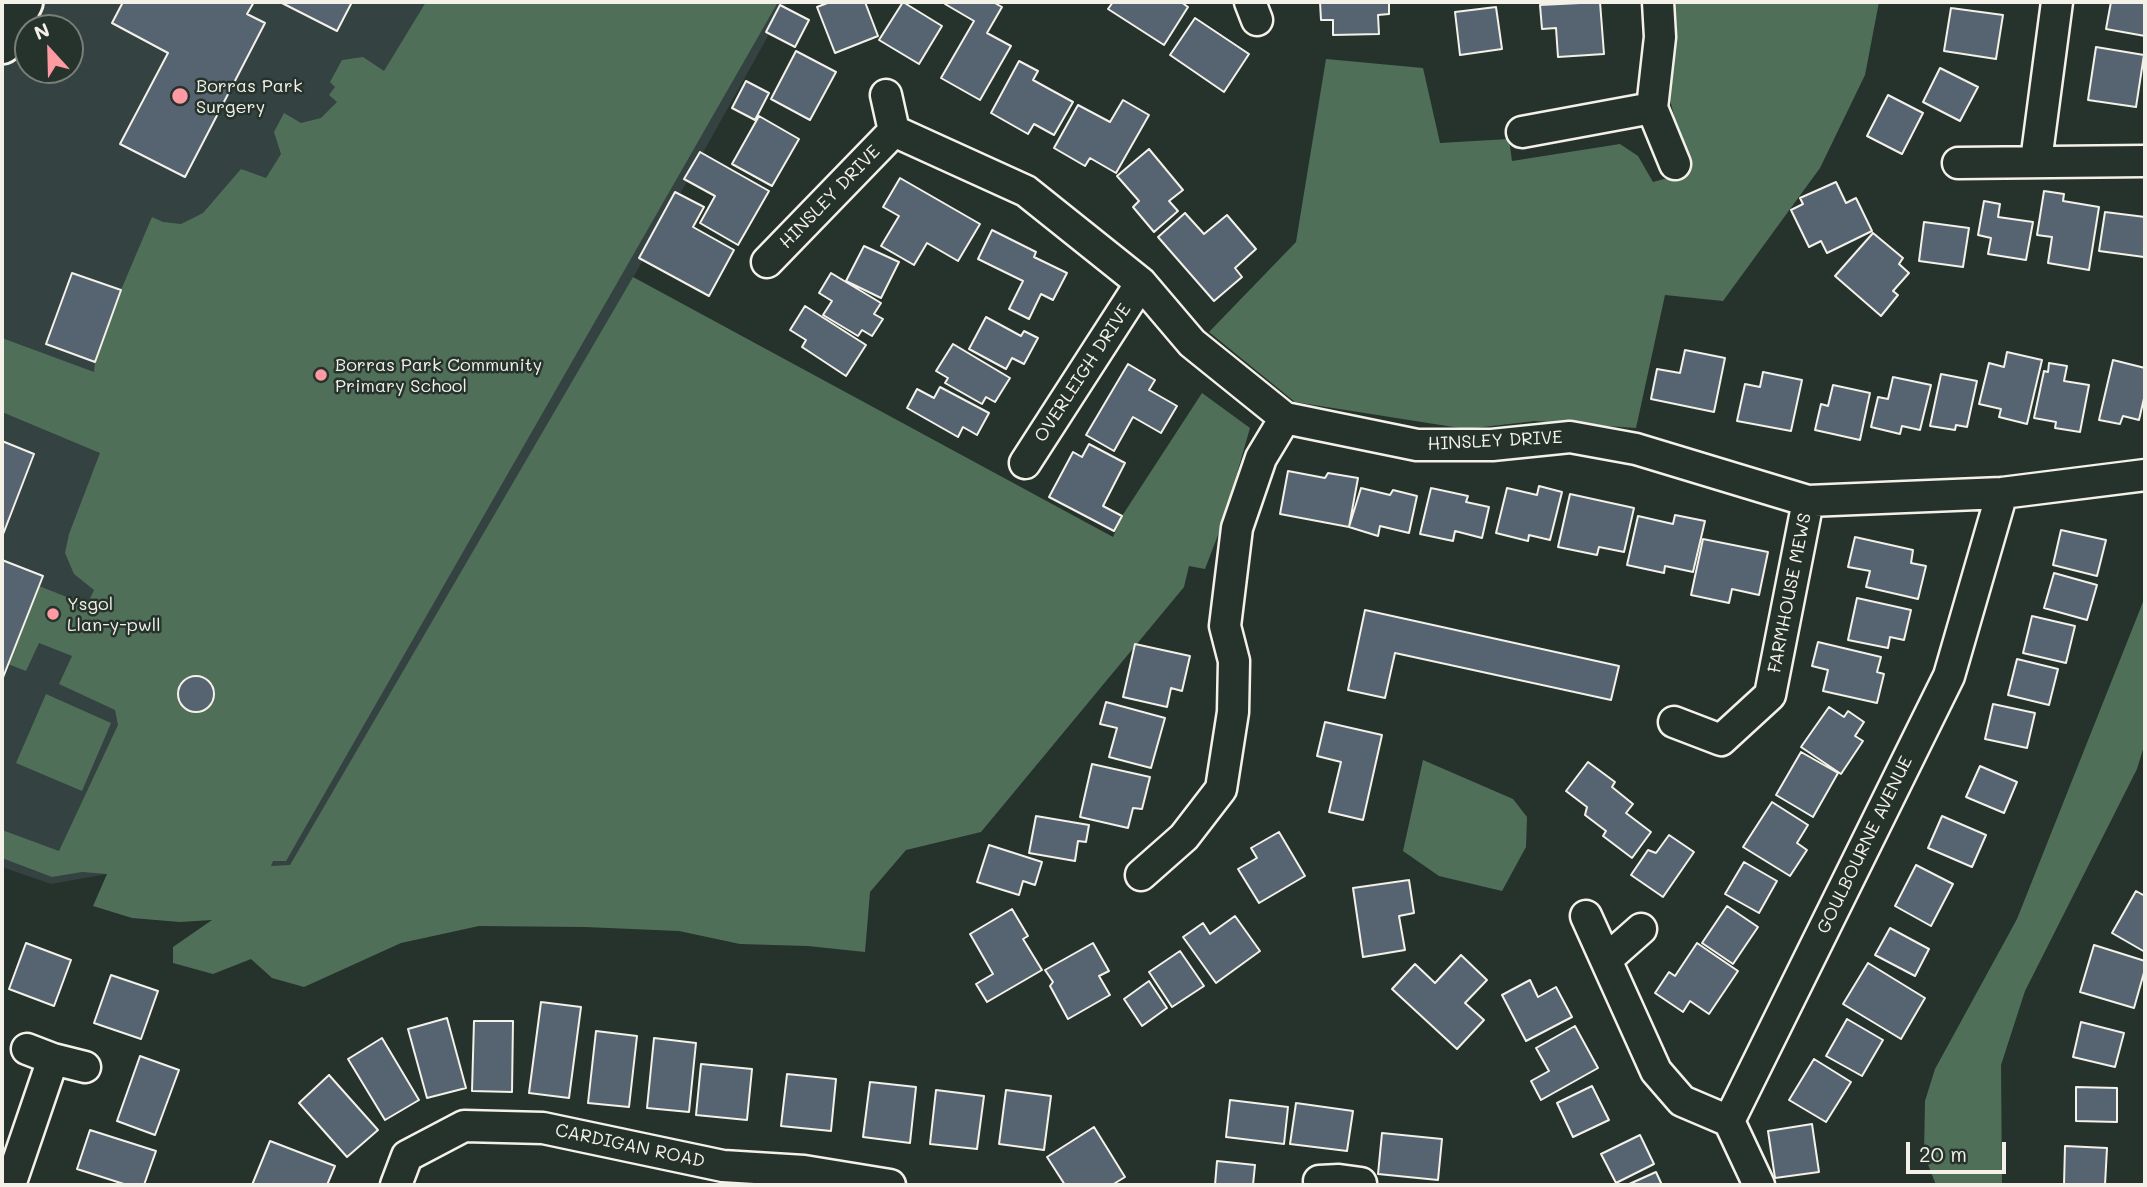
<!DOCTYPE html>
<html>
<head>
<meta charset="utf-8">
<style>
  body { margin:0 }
  #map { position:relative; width:2147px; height:1187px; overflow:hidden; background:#26332d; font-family:Mali,sans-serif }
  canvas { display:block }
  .frame { position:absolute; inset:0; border:4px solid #f4f1e8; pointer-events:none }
  .north { position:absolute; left:14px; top:14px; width:70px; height:70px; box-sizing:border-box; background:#26332d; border:2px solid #787f78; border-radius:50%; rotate:338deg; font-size:19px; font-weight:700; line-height:28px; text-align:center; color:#f4f1e8 }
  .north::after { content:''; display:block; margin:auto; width:24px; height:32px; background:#ff9aa2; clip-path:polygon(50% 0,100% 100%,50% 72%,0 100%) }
  .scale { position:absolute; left:1906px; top:1142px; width:100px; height:32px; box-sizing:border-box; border:4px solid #f4f1e8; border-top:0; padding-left:9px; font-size:21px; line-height:24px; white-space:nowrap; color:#f4f1e8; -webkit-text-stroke:5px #26332d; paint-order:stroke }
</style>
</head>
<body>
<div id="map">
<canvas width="2147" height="1187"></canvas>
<div class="frame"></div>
<div class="north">N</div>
<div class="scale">20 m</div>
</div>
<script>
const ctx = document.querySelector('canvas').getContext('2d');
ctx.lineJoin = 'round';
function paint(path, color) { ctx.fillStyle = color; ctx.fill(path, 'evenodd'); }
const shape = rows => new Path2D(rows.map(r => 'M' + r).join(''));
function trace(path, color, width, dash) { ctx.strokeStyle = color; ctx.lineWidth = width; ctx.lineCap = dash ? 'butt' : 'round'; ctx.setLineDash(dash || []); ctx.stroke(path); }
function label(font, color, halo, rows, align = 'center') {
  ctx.font = font + ' Mali,sans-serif'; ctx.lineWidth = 5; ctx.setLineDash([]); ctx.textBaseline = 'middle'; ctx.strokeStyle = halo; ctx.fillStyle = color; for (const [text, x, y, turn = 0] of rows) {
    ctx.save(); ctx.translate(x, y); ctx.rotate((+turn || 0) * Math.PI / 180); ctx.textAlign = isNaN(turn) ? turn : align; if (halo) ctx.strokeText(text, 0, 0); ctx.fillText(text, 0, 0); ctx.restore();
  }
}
paint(shape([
  [38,2,787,2,642,262,290,866,124,871,51,884,2,867,2,71],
  [28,28,70,28,70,70,28,70]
]), '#344241');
paint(shape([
  [426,2,778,2,286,861,273,861,271,866,290,865,633,277,1113,537,1122,516,1202,393,1250,428,1223,522,1205,569,1189,566,1184,587,981,832,906,850,870,892,865,952,808,946,740,944,679,931,585,927,479,926,401,943,304,987,272,978,251,959,213,974,173,963,173,947,212,920,180,922,132,918,93,906,107,874,82,872,52,877,2,858,2,830,59,851,118,725,115,710,59,684,72,656,39,643,26,671,8,664,39,586,87,605,94,590,74,574,65,553,69,534,100,453,2,412,2,338,94,372,95,362,121,290,152,217,163,222,181,224,203,213,241,169,266,178,281,154,274,132,284,113,301,123,321,118,337,102,329,95,335,87,330,82,342,60,363,57,384,71],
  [1675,2,1879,2,1865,75,1820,168,1723,301,1665,295,1636,428,1535,421,1466,429,1295,402,1209,332,1296,242,1326,59,1423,68,1440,143,1509,139,1512,161,1620,144,1638,156,1653,182,1689,172,1670,100],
  [2145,597,2145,743,2137,769,2025,991,2001,1065,2002,1185,1936,1185,1924,1154,1925,1101,1935,1069,2017,919],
  [46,694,111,723,82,791,16,763],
  [1423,760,1513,799,1527,817,1526,847,1502,891,1439,876,1403,851]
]), '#506f58');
const building = shape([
  [123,2,254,2,247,14,265,23,185,177,120,144,168,53,112,23,123,2],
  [280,2,352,2,337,31,280,2],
  [830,2,865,2,878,36,835,53,817,7,830,2],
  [903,2,942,26,919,64,879,40,903,2],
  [947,2,993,2,1002,7,987,33,1011,46,980,100,941,78,974,21,945,4,947,2],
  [1113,2,1181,2,1188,7,1164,45,1108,9,1113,2],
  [1320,2,1389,2,1389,14,1378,15,1379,34,1333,35,1333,20,1321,20,1320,2],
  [1600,2,1604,54,1558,57,1556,28,1542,29,1540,5,1600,2],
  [2111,2,2145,2,2145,36,2106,29,2111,2],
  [780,5,809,20,795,47,766,32,780,5],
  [1496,7,1502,49,1460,55,1455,12,1496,7],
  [1951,8,2003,15,1996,59,1944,51,1951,8],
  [1195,18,1249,54,1224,92,1170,55,1195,18],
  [2096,47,2144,55,2136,107,2088,100,2096,47],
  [796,51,836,72,810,120,771,99,796,51],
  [1019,61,1038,71,1033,80,1073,102,1054,135,1034,124,1028,134,991,113,1019,61],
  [1940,68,1978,87,1960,121,1923,102,1940,68],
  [746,81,769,93,755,120,732,108,746,81],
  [1888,95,1923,113,1902,154,1867,136,1888,95],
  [1123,100,1149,115,1116,173,1090,158,1085,166,1054,148,1078,105,1110,122,1123,100],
  [759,116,799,139,772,186,732,164,759,116],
  [1149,149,1183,190,1169,201,1178,211,1154,232,1133,207,1139,201,1117,176,1149,149],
  [700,152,769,191,738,245,700,223,715,196,684,179,700,152],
  [900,178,980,224,958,261,927,243,914,265,881,246,899,216,883,207,900,178],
  [1836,182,1846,203,1856,198,1872,231,1827,253,1821,241,1809,247,1791,210,1803,204,1800,198,1836,182],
  [2044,191,2064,194,2063,201,2099,207,2089,270,2048,263,2052,237,2037,235,2044,191],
  [675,192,704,207,693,227,734,250,709,296,639,258,675,192],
  [1984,201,2000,204,1998,217,2033,222,2026,260,1988,254,1991,238,1978,235,1984,201],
  [2105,212,2145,217,2144,257,2099,251,2105,212],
  [1185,213,1204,234,1227,215,1256,249,1235,268,1242,277,1214,301,1158,237,1185,213],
  [1924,222,1969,228,1963,267,1919,261,1924,222],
  [992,230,1036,252,1034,257,1067,273,1053,300,1041,294,1029,319,1009,309,1023,281,978,259,992,230],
  [1873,233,1903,258,1899,264,1909,273,1893,291,1898,295,1881,316,1835,276,1873,233],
  [864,246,899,262,881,298,846,281,864,246],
  [72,273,121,290,95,362,46,344,72,273],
  [831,273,881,303,874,314,883,319,872,336,862,330,858,336,823,315,832,301,819,293,831,273],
  [805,306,866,345,846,376,802,347,806,340,790,330,805,306],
  [986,317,1021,336,1024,331,1038,338,1024,364,1012,358,1006,369,969,349,986,317],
  [953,344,1010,378,995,402,986,397,982,404,945,383,948,378,936,371,953,344],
  [1685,350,1725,358,1714,412,1651,399,1657,369,1680,373,1685,350],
  [2007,352,2042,360,2027,424,1999,417,2001,409,1979,404,1989,363,2004,367,2007,352],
  [2113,360,2145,368,2145,394,2139,420,2123,416,2120,424,2099,420,2113,360],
  [2049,363,2067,366,2064,381,2089,385,2080,432,2055,428,2056,422,2034,418,2044,371,2048,372,2049,363],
  [1128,364,1155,380,1149,390,1177,406,1161,433,1133,417,1114,451,1086,435,1128,364],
  [1763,372,1802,380,1791,431,1737,421,1745,384,1760,387,1763,372],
  [1941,374,1977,381,1967,427,1956,425,1955,430,1930,426,1941,374],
  [1893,377,1931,385,1920,430,1902,426,1900,434,1871,427,1878,397,1888,399,1893,377],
  [1833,385,1870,393,1860,440,1815,430,1821,404,1828,406,1833,385],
  [940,387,989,413,977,435,963,427,958,437,907,408,917,389,934,398,940,387],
  [2,441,34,454,2,537,2,441],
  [1089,444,1125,463,1103,506,1122,516,1114,531,1049,497,1073,452,1082,457,1089,444],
  [1288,471,1325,478,1328,473,1358,478,1349,527,1280,514,1288,471],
  [1539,486,1562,492,1550,540,1529,535,1528,541,1496,533,1507,488,1537,495,1539,486],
  [1361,488,1390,495,1393,490,1417,496,1409,533,1380,526,1378,536,1349,527,1361,488],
  [1431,488,1468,496,1466,502,1489,507,1482,538,1455,531,1453,541,1420,534,1431,488],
  [1570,494,1634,508,1624,552,1599,547,1597,555,1558,547,1570,494],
  [1675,515,1705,521,1693,572,1665,566,1664,573,1627,565,1638,516,1673,524,1675,515],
  [2061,530,2106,540,2097,576,2053,565,2061,530],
  [1855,537,1913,550,1911,563,1926,566,1918,599,1866,587,1870,571,1848,567,1855,537],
  [1703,539,1768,552,1759,595,1732,589,1729,603,1691,595,1703,539],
  [2,560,43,576,2,680,2,560],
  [2054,573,2097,585,2087,620,2044,608,2054,573],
  [1857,598,1911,610,1904,640,1890,637,1888,648,1848,640,1857,598],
  [1365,610,1619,666,1611,700,1395,653,1385,698,1348,690,1365,610],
  [2032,616,2075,626,2066,663,2023,653,2032,616],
  [1818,642,1881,657,1877,672,1884,674,1877,703,1823,691,1828,670,1812,666,1818,642],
  [1135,644,1190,656,1182,691,1171,688,1167,707,1123,697,1135,644],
  [2017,659,2058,669,2049,705,2008,695,2017,659],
  '178 694a18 18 0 1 1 36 0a18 18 0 1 1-36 0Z',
  [1106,702,1165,718,1151,768,1109,757,1117,728,1100,724,1106,702],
  [1993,704,2035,713,2027,748,1985,739,1993,704],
  [1829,707,1844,717,1848,711,1864,722,1855,736,1863,741,1841,774,1801,747,1829,707],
  [1325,722,1382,735,1363,820,1329,812,1341,762,1317,756,1325,722],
  [1801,752,1838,773,1813,817,1776,795,1801,752],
  [1588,762,1615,782,1612,787,1633,804,1626,813,1651,832,1632,858,1603,836,1606,831,1585,815,1587,807,1566,791,1588,762],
  [1092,764,1150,777,1142,809,1133,808,1128,828,1080,817,1092,764],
  [1980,766,2017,782,2004,813,1966,797,1980,766],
  [1772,802,1808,825,1797,843,1807,850,1790,876,1743,847,1772,802],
  [1036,816,1089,825,1086,842,1078,841,1075,861,1029,853,1036,816],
  [1942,816,1986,835,1972,867,1928,848,1942,816],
  [1279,832,1305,876,1259,903,1238,869,1257,858,1251,848,1279,832],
  [1669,835,1694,852,1663,897,1631,875,1648,850,1656,853,1669,835],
  [989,845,1042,862,1035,885,1023,881,1019,895,977,882,989,845],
  [1744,862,1777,881,1759,913,1725,894,1744,862],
  [1916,865,1953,884,1931,926,1895,906,1916,865],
  [1409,880,1414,913,1399,916,1405,950,1363,957,1353,888,1409,880],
  [2136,891,2145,896,2145,952,2112,933,2136,891],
  [1727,906,1758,927,1733,964,1702,943,1727,906],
  [1012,909,1028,936,1023,939,1042,970,987,1002,976,984,993,974,970,934,1012,909],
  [1235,916,1260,951,1216,983,1183,937,1203,923,1210,934,1235,916],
  [1890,928,1929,949,1915,976,1875,955,1890,928],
  [26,943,71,960,54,1006,9,989,26,943],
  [1093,943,1109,971,1099,976,1110,995,1068,1019,1050,986,1053,982,1045,970,1093,943],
  [1697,943,1738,971,1709,1014,1690,1001,1683,1012,1655,993,1669,972,1675,976,1697,943],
  [2094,945,2145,961,2145,969,2134,1008,2080,992,2094,945],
  [1180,951,1204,986,1172,1007,1149,972,1180,951],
  [1461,955,1487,980,1465,1003,1484,1020,1457,1049,1392,989,1415,964,1435,983,1461,955],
  [1868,963,1925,998,1901,1039,1843,1004,1868,963],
  [111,975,158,991,141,1039,94,1023,111,975],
  [1530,980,1538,997,1556,987,1572,1017,1526,1041,1502,995,1530,980],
  [1149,981,1167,1008,1142,1026,1124,999,1149,981],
  [541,1002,581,1007,569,1098,529,1093,541,1002],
  [447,1018,466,1088,427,1098,408,1029,447,1018],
  [1847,1019,1883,1040,1862,1076,1826,1056,1847,1019],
  [474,1021,513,1021,512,1092,472,1091,474,1021],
  [2081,1022,2124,1033,2115,1067,2073,1057,2081,1022],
  [1575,1026,1598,1068,1541,1100,1531,1081,1549,1071,1536,1048,1575,1026],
  [596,1031,637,1036,629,1107,588,1103,596,1031],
  [382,1038,419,1100,385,1120,348,1059,382,1038],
  [654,1038,696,1043,689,1112,647,1108,654,1038],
  [140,1056,179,1070,155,1135,117,1121,140,1056],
  [1814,1059,1851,1082,1826,1122,1789,1100,1814,1059],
  [701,1064,752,1069,747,1120,696,1115,701,1064],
  [787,1074,836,1079,831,1131,781,1126,787,1074],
  [329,1075,378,1130,347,1157,299,1103,329,1075],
  [870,1082,916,1087,910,1143,863,1137,870,1082],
  [1592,1086,1609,1120,1573,1137,1557,1103,1592,1086],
  [2076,1087,2117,1088,2117,1122,2076,1121,2076,1087],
  [936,1090,984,1096,977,1149,930,1144,936,1090],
  [1006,1090,1051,1096,1044,1150,999,1144,1006,1090],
  [1230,1100,1288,1107,1284,1144,1226,1137,1230,1100],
  [1296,1103,1353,1111,1347,1151,1290,1144,1296,1103],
  [1812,1124,1819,1172,1775,1178,1768,1131,1812,1124],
  [1094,1127,1125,1177,1112,1185,1065,1185,1047,1157,1094,1127],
  [90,1130,156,1151,144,1185,127,1185,77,1169,90,1130],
  [1382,1133,1442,1139,1438,1180,1378,1174,1382,1133],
  [1640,1135,1654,1164,1616,1183,1601,1154,1640,1135],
  [270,1141,335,1166,327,1185,252,1185,270,1141],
  [2065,1146,2107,1148,2105,1185,2064,1185,2065,1146],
  [1217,1161,1255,1165,1253,1185,1215,1185,1217,1161],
  [1656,1172,1662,1185,1627,1185,1656,1172]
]);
paint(building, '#566471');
trace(building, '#f4f1e8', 2);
const street = shape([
  [1250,2,1257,20],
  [1658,2,1660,37,1652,108,1675,164],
  [886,95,894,131],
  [1522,132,1652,108],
  [2036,161,2057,2],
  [1958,163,2145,161],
  [767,262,894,131,1026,191,1141,283,1192,343,1285,418,1417,445,1492,445,1570,437,1636,449,1808,501,2002,493,2145,475],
  [1025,463,1141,283],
  [1674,722,1721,740,1770,695,1808,501],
  [1141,875,1184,837,1221,789,1233,712,1234,661,1225,626,1237,528,1261,458,1285,418],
  [1586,916,1656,1071,1682,1101,1729,1121],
  [1606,960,1641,929],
  [53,1059,85,1067],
  [1319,1181,1339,1180,1361,1183],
  [10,1185,53,1059,27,1049],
  [396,1185,407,1156,464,1126,543,1128,723,1166,804,1171,890,1185],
  [1759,1185,1729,1121,1949,676,2002,493]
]);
const secondary = shape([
  [2,44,23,2]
]);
trace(street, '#f4f1e8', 35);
trace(secondary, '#f4f1e8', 44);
trace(street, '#26332d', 30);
trace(secondary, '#26332d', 38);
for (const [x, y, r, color] of [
  [180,96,9,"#ff9aa2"],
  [321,375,7,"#ff9aa2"],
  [53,614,7,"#ff9aa2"]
]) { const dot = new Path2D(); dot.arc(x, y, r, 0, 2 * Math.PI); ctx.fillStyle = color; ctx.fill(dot); trace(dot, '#26332d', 2.5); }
label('18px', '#f4f1e8', '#26332d', [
  ["Borras Park",196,86],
  ["Surgery",196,107],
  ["Borras Park Community",335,365],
  ["Primary School",335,386],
  ["Ysgol",67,604],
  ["Llan-y-pwll",67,625]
], 'left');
label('18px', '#f4f1e8', '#26332d', [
  ["HINSLEY DRIVE",830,197,-46],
  ["OVERLEIGH DRIVE",1083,373,-57],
  ["HINSLEY DRIVE",1495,441,-3],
  ["FARMHOUSE MEWS",1790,593,-79],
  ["GOULBOURNE AVENUE",1865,845,-64],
  ["CARDIGAN ROAD",630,1146,12]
]);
</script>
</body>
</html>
